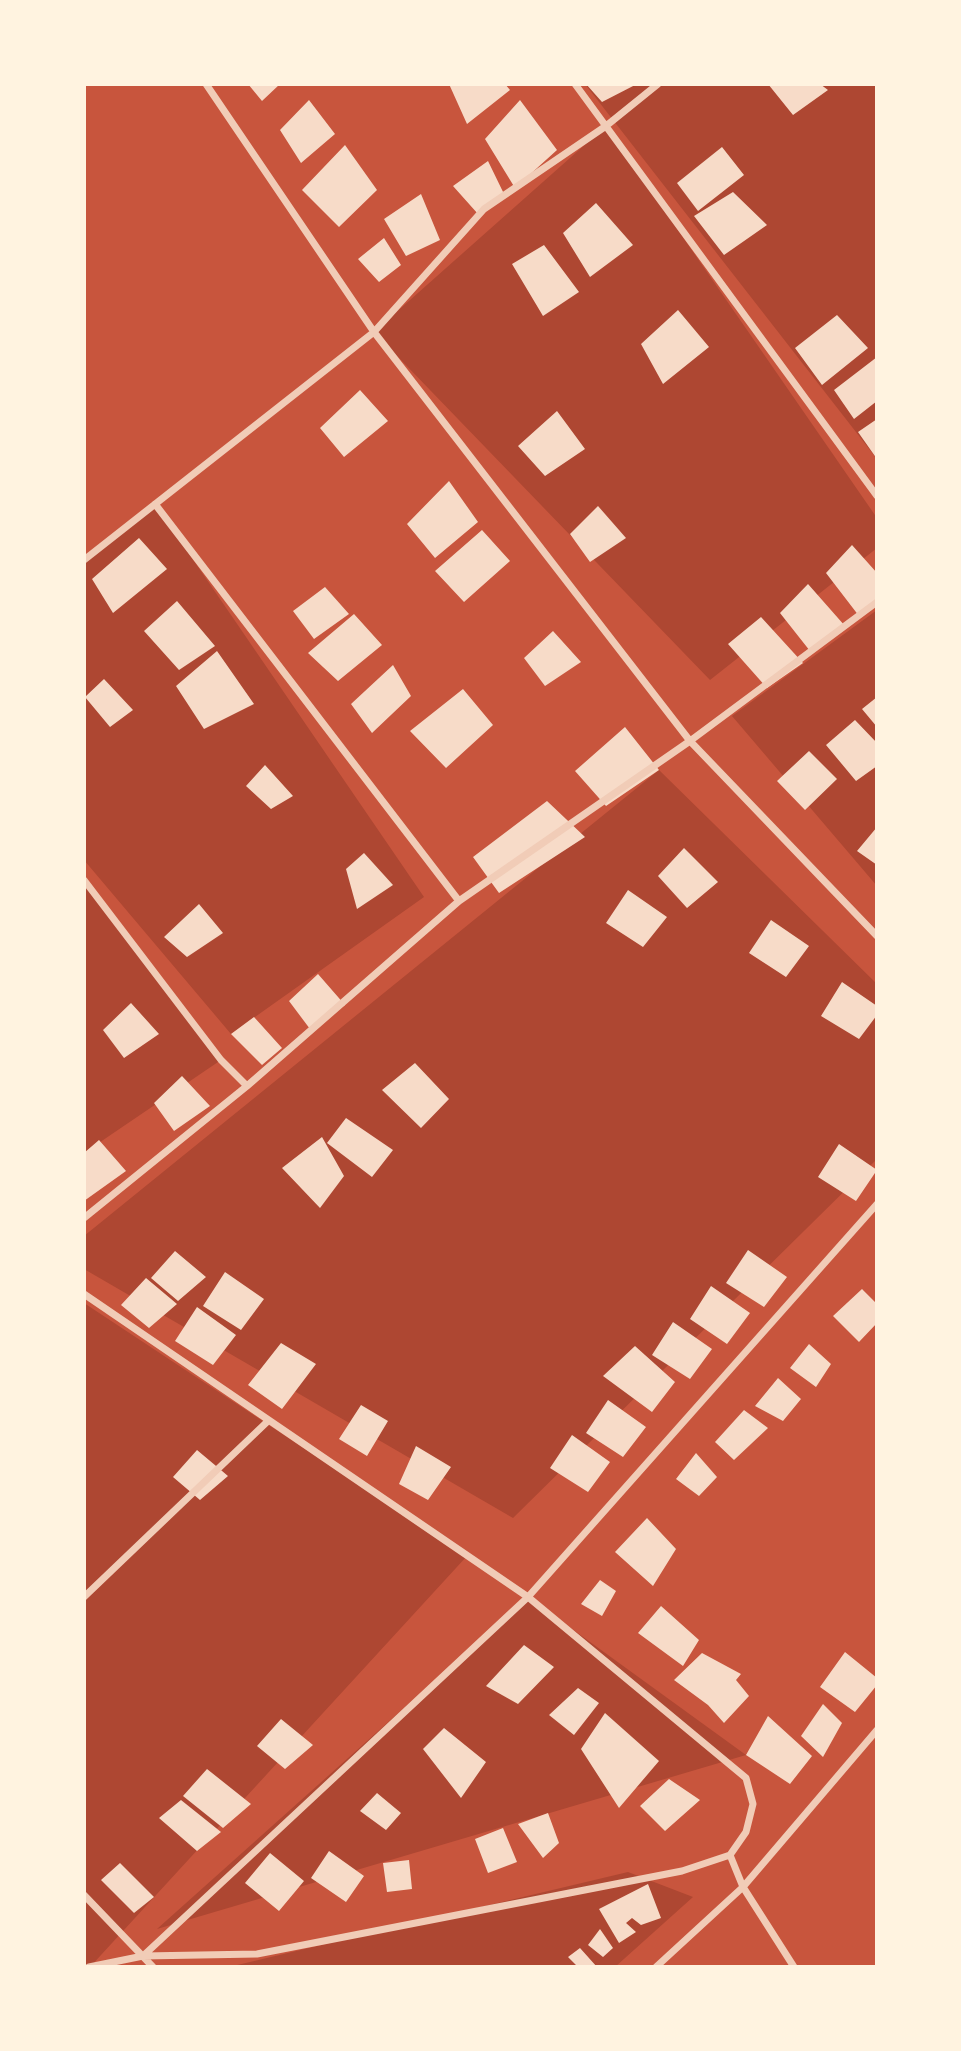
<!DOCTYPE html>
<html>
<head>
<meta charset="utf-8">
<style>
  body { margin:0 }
  #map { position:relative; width:961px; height:2051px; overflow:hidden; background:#c8553d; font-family:Montserrat,sans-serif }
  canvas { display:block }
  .frame { position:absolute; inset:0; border:86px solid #fff3e0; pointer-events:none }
</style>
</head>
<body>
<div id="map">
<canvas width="961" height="2051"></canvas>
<div class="frame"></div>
</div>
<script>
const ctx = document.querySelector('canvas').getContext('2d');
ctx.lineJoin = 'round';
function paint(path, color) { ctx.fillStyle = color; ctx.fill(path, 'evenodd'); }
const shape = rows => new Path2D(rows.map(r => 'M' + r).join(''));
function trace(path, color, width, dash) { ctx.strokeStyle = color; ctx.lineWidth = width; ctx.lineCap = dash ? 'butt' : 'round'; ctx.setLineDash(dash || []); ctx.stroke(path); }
paint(shape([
  [585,84,877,84,877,459],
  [606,126,877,518,877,548,710,680,374,332],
  [155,504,424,897,231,1034,84,860,84,559],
  [877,610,877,886,732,716],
  [659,770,877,984,877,1159,513,1518,84,1269,84,1236],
  [84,880,221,1060,84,1153],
  [84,1303,467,1556,90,1967,84,1967],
  [528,1597,746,1755,157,1929],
  [628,1872,693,1897,615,1967,229,1967]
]), '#ae4732');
paint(shape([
  [248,84,280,84,262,101],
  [449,84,505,84,510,90,467,124],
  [586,84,637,84,602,102],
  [768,84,820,84,828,90,793,115],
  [309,100,335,134,301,163,280,130],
  [520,100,557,150,515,188,485,139],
  [345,145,377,190,339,227,302,190],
  [722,147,744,175,698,211,677,183],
  [488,161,505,196,478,214,453,186],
  [733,192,767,225,724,255,694,216],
  [421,194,440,240,406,256,384,219],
  [596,203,633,245,590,277,563,233],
  [384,238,401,265,379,282,358,259],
  [544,245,579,292,543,316,512,264],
  [678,310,709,347,663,384,641,344],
  [837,315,868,348,822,385,795,348],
  [877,357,877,401,854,419,834,390],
  [360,390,388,421,344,457,320,428],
  [557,411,585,449,545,476,518,446],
  [877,419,877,459,858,432],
  [449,481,478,522,435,558,407,524],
  [598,506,626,538,590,562,570,534],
  [482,530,510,561,464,602,435,571],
  [139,538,167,569,113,613,92,579],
  [852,545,877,573,877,604,859,616,826,573],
  [808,584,845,626,810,651,780,613],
  [325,587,349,614,314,639,293,611],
  [177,601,215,646,179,670,144,631],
  [354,614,382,645,338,681,308,653],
  [761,617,803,663,767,688,728,644],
  [553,631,581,662,545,686,524,658],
  [217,651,254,704,204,729,176,686],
  [393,665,411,696,372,733,351,704],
  [104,679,133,710,110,727,85,697],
  [463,689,493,725,446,768,410,731],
  [877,697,877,727,862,709],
  [855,720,877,743,877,766,856,781,826,745],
  [625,727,659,770,606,806,575,771],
  [809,751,837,779,805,810,777,781],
  [265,765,293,796,271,809,246,786],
  [547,801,585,837,499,893,473,857],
  [877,827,877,865,857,851],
  [684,848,718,882,687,908,658,876],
  [364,853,393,885,357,909,346,869],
  [628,890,667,917,643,947,606,923],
  [199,904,223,933,187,957,164,937],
  [771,920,809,946,786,977,749,953],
  [318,974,345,1005,310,1029,289,1001],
  [842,982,877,1006,877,1015,859,1039,821,1016],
  [131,1003,159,1034,124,1058,103,1030],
  [254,1017,282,1048,262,1065,231,1034],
  [415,1063,449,1099,421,1128,382,1090],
  [182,1076,210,1106,174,1131,154,1103],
  [346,1118,393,1150,372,1177,327,1143],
  [322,1137,344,1176,320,1208,282,1168],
  [99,1140,126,1171,84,1201,84,1153],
  [839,1144,877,1170,856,1201,818,1177],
  [748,1250,787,1277,764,1307,726,1283],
  [175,1251,206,1277,178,1301,151,1278],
  [225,1272,264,1299,241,1330,203,1306],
  [146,1278,177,1304,149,1328,121,1305],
  [711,1286,750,1313,727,1344,690,1319],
  [862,1289,877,1304,877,1323,859,1342,833,1316],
  [197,1307,236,1335,213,1365,175,1341],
  [673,1322,712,1349,690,1379,652,1355],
  [281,1343,316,1364,282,1409,248,1385],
  [809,1344,831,1364,816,1387,790,1368],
  [635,1346,675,1382,652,1412,603,1376],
  [778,1378,801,1399,783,1421,755,1406],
  [608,1400,646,1427,623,1457,586,1433],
  [361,1405,388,1421,367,1456,339,1439],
  [744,1410,768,1428,734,1460,715,1442],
  [572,1435,610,1462,588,1492,550,1468],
  [416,1446,451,1467,428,1500,399,1484],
  [197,1450,228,1476,200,1500,173,1477],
  [696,1453,717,1477,699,1496,676,1479],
  [647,1518,676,1549,653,1586,615,1552],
  [600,1580,616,1591,602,1616,581,1604],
  [661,1606,699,1640,683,1666,638,1633],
  [524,1645,554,1667,518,1704,486,1686],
  [845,1652,877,1678,877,1685,855,1712,820,1687],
  [702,1653,741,1674,736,1680,749,1696,724,1723,708,1705,674,1680],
  [578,1688,599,1703,574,1735,549,1715],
  [823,1704,842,1723,823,1757,801,1736],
  [605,1713,659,1761,619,1808,581,1749],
  [768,1716,812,1756,790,1784,746,1755],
  [281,1719,313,1745,285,1769,257,1746],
  [444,1728,486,1762,461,1798,423,1749],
  [207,1769,251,1804,223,1828,183,1796],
  [669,1779,700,1800,665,1831,640,1806],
  [377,1793,401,1813,386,1830,360,1811],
  [181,1800,221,1832,197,1851,159,1818],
  [548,1813,559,1843,543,1858,518,1824],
  [503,1828,517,1862,488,1873,475,1839],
  [329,1851,364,1876,346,1902,311,1878],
  [270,1853,304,1881,279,1911,245,1883],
  [409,1860,412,1889,387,1892,383,1863],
  [120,1863,154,1897,134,1913,101,1880],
  [648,1884,661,1918,641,1925,632,1918,626,1923,636,1932,619,1943,599,1909],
  [600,1929,613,1948,603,1957,588,1945],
  [580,1948,597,1967,578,1967,568,1957]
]), '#f7dbc8');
trace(shape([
  [206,84,374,332,690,741,877,936],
  [575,84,877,496],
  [155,504,459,901],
  [84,560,374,332,484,209,606,126,658,84],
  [84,880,221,1060,247,1086],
  [84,1218,247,1086,459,901,690,741,877,602],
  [84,1294,528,1597,746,1778,753,1804,746,1832,730,1855,743,1887,794,1967],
  [84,1597,268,1421],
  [84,1895,153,1967],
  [143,1956,528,1597,877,1204],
  [89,1967,143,1956,257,1954,682,1871,730,1855],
  [656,1967,743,1887,877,1730]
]), '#f1ccb7', 7);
</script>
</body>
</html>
